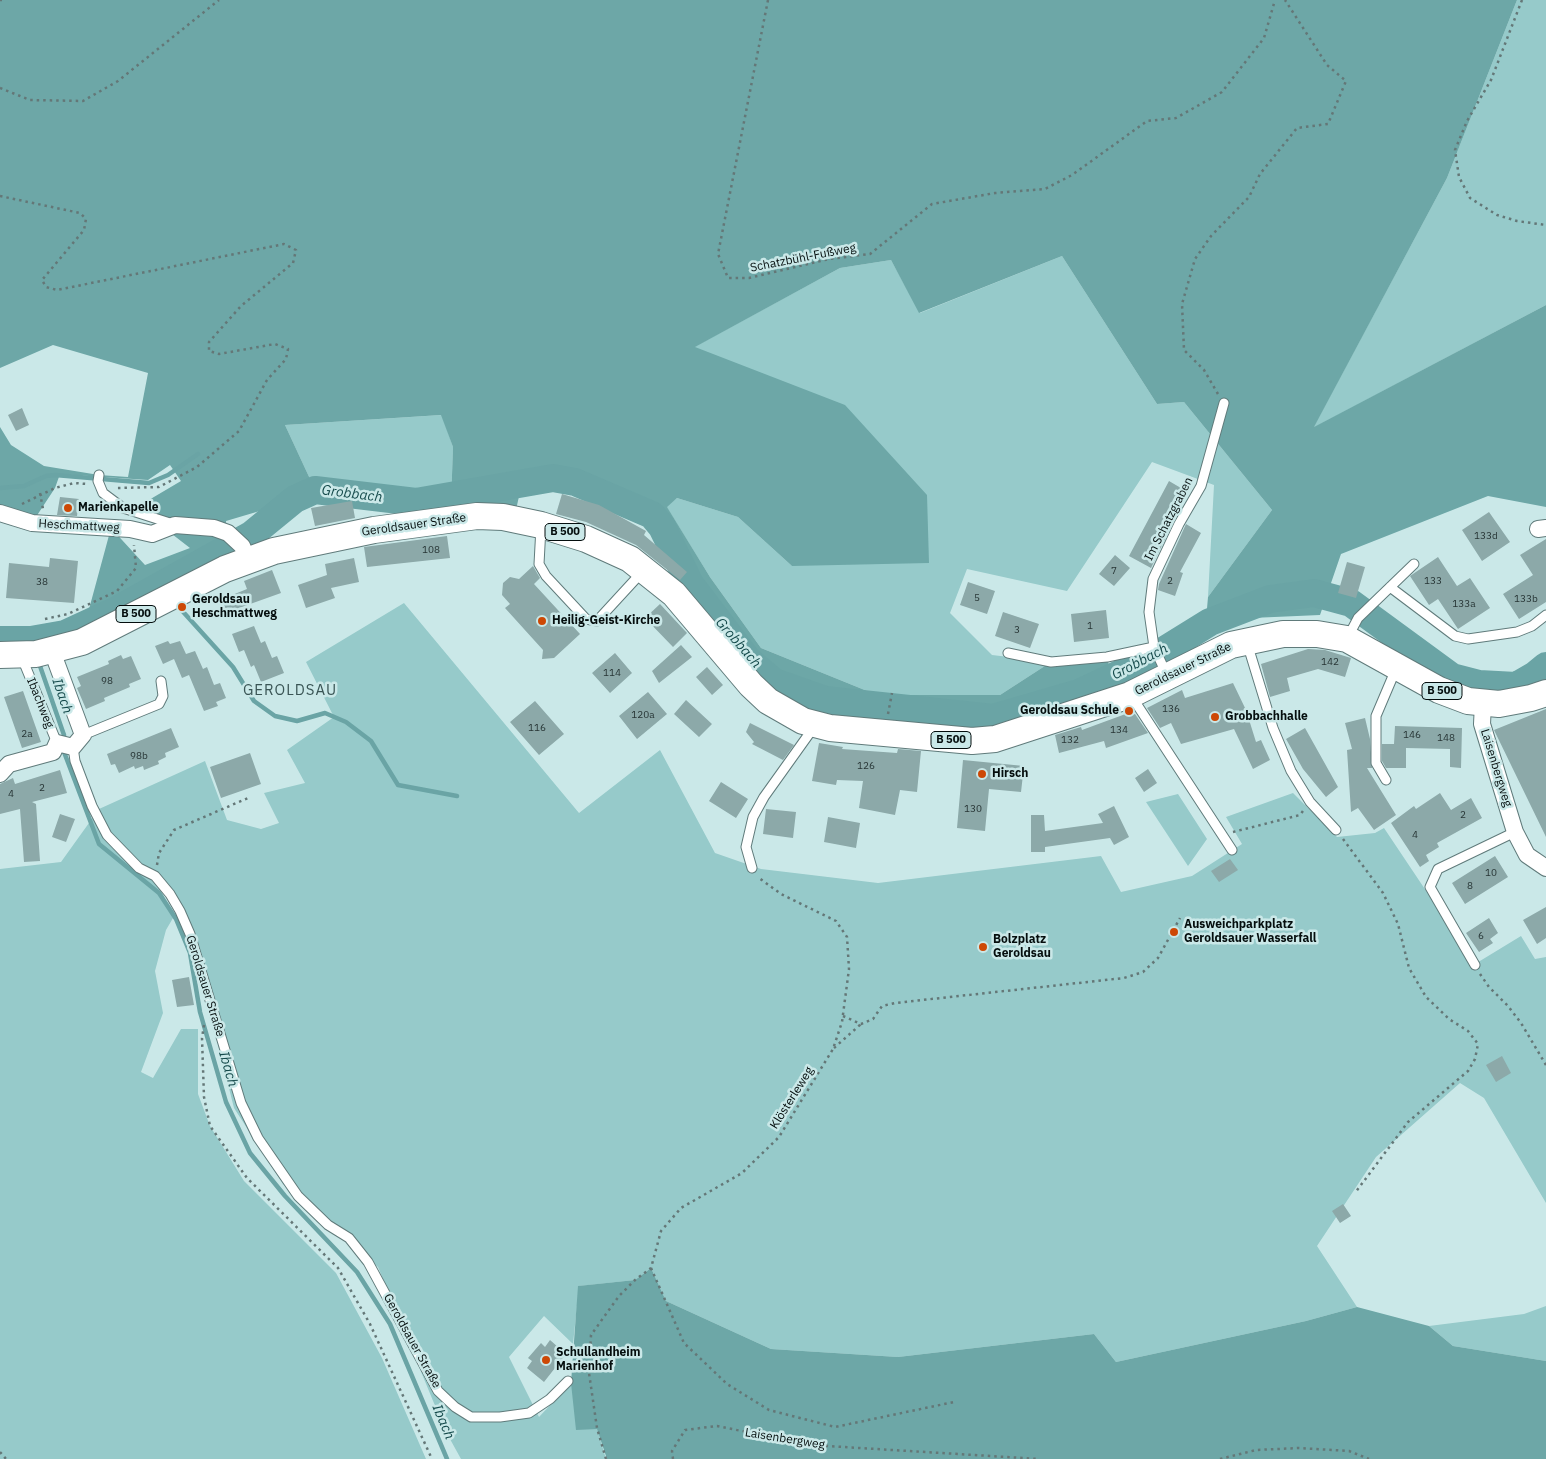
<!DOCTYPE html>
<html>
<head>
<meta charset="utf-8">
<style>
  body { margin:0 }
  canvas { display:block; background:#cae8e8 }
</style>
</head>
<body>
<canvas width="1546" height="1459"></canvas>
<script>
const ctx = document.querySelector('canvas').getContext('2d');
ctx.lineJoin = 'round';
function paint(path, color) { ctx.fillStyle = color; ctx.fill(path, 'evenodd'); }
const shape = rows => new Path2D(rows.map(r => 'M' + r).join(''));
function trace(path, color, width, dash) { ctx.strokeStyle = color; ctx.lineWidth = width; ctx.lineCap = dash ? 'butt' : 'round'; ctx.setLineDash(dash || []); ctx.stroke(path); }
function label(font, color, halo, rows, align = 'center') {
  ctx.font = font + ' "IBM Plex Sans",sans-serif'; ctx.lineWidth = 5; ctx.setLineDash([]); ctx.textBaseline = 'middle'; ctx.strokeStyle = halo; ctx.fillStyle = color; for (const [text, x, y, turn = 0] of rows) {
    ctx.save(); ctx.translate(x, y); ctx.rotate((+turn || 0) * Math.PI / 180); ctx.textAlign = isNaN(turn) ? turn : align; if (halo) ctx.strokeText(text, 0, 0); ctx.fillText(text, 0, 0); ctx.restore();
  }
}
paint(shape([
  [1517,0,1546,0,1546,305,1313,428,1447,178],
  [1062,256,1157,404,1184,402,1272,510,1208,597,1214,485,1152,462,1067,591,967,569,950,613,992,655,1051,662,1000,695,877,695,761,648,710,577,666,506,677,498,738,517,792,566,694,347,840,268,891,260,920,313],
  [442,415,453,447,451,503,407,506,317,494,285,425],
  [404,603,579,813,660,750,715,853,761,869,878,883,1101,856,1121,892,1192,876,1242,844,1226,817,1293,793,1337,837,1375,833,1384,828,1475,964,1521,936,1535,959,1546,957,1546,1203,1484,1098,1460,1083,1376,1157,1317,1246,1357,1307,1306,1321,1116,1362,1094,1334,898,1357,771,1349,666,1301,651,1268,635,1280,579,1286,573,1344,544,1316,509,1357,539,1417,571,1383,597,1428,606,1459,461,1459,445,1430,378,1267,283,1184,234,1108,190,934,156,878,173,918,166,930,155,971,163,1013,141,1072,153,1078,181,1029,198,1029,198,1094,210,1126,244,1181,336,1273,382,1358,426,1459,0,1459,0,869,61,862,99,809,205,761,227,820,261,829,279,823,264,793,305,783,287,750,334,717,306,662],
  [1178,794,1207,839,1188,866,1146,802],
  [1546,1306,1546,1361,1453,1346,1429,1326,1524,1314]
]), '#96caca');
paint(shape([
  [0,0,1517,0,1447,178,1314,427,1546,305,1546,507,1488,496,1341,554,1320,615,1206,620,1208,597,1272,510,1184,402,1157,404,1062,256,919,313,891,260,840,268,695,347,845,405,927,495,929,563,792,566,738,517,677,498,667,507,710,577,761,648,877,695,1000,695,1051,662,1107,657,1111,674,1035,703,987,733,884,724,799,710,763,683,681,582,672,556,650,520,558,483,521,487,516,510,451,503,453,447,441,415,285,425,317,494,226,521,228,559,82,635,111,528,145,565,190,548,137,507,181,481,170,465,148,480,60,474,55,488,32,523,0,513,0,427,11,445,44,466,99,475,128,477,148,373,53,345,0,368],
  [651,1268,666,1301,771,1349,898,1357,1094,1334,1116,1362,1306,1321,1357,1307,1429,1326,1453,1346,1546,1361,1546,1459,607,1459,597,1429,576,1430,571,1383,578,1286,635,1280]
]), '#6da7a7');
trace(shape([
  [0,488,24,486,46,476,55,475,149,483,168,475,198,454],
  [176,604,233,667,254,701,275,716,297,721,325,713,346,722,371,741,398,785,457,796],
  [40,666,64,735,64,752,99,844,159,893,176,919,190,953,200,1012,226,1102,250,1153,285,1196,357,1272,390,1324,447,1459]
]), '#6aa4a5', 4.5);
trace(shape([
  [0,640,31,640,65,634,115,611,251,535,295,499,315,490,416,502,553,478,575,482,652,515,662,527,690,584,748,660,774,682,825,700,993,718,1079,693,1147,661,1210,622,1270,599,1314,593,1351,603,1452,677,1479,684,1516,686,1535,675,1546,666]
]), '#6aa4a5', 28);
paint(shape([
  [22,408,29,425,16,431,8,415],
  [1169,481,1186,491,1172,517,1175,518,1151,568,1129,556],
  [562,494,599,505,646,531,644,535,687,572,680,580,636,545,586,522,556,514],
  [60,497,79,499,77,516,57,515],
  [352,501,355,518,315,526,311,508],
  [1489,512,1510,542,1482,561,1462,530],
  [1186,524,1201,533,1180,572,1183,573,1175,596,1158,590,1159,584],
  [447,536,450,558,367,567,364,547],
  [1546,539,1546,602,1519,619,1503,594,1533,575,1520,555],
  [1115,555,1130,568,1114,586,1099,574],
  [1438,557,1457,586,1470,578,1490,608,1458,629,1438,599,1429,605,1410,576],
  [50,558,78,561,74,603,6,598,9,563,49,567],
  [354,558,359,582,331,588,335,598,306,608,298,585,327,575,325,564],
  [1347,562,1365,567,1356,598,1338,593],
  [533,566,540,578,534,584,580,634,554,658,542,659,543,650,505,608,510,604,502,595,503,583,510,577,519,579],
  [272,570,281,593,225,613,220,600,247,589,244,581],
  [968,582,995,591,987,614,960,605],
  [660,604,687,633,673,647,645,618],
  [1106,610,1109,638,1074,642,1071,614],
  [1003,612,1039,624,1030,648,995,636],
  [254,626,261,643,265,641,272,658,277,656,284,673,261,682,254,665,251,667,244,650,239,652,232,634],
  [168,641,170,644,180,641,186,654,195,651,203,669,207,667,214,685,220,683,226,698,216,702,218,706,204,711,189,675,182,678,174,659,163,664,155,646],
  [681,645,692,657,659,683,652,671],
  [1308,649,1325,650,1351,658,1345,677,1318,669,1287,678,1290,691,1270,697,1261,664],
  [615,653,632,673,610,693,592,673],
  [121,655,123,659,131,656,141,679,129,684,130,687,104,698,105,701,86,709,77,688,81,686,77,677,109,664,108,661],
  [707,667,723,685,712,695,696,677],
  [1233,683,1246,710,1256,742,1261,740,1270,760,1253,769,1234,729,1181,744,1171,723,1160,728,1147,708,1182,690,1185,698],
  [23,691,41,742,22,748,4,697],
  [648,692,667,714,637,739,619,716],
  [686,700,712,724,699,737,674,714],
  [535,701,564,734,539,755,510,722],
  [1546,709,1546,837,1494,730],
  [1131,712,1132,715,1135,714,1148,733,1106,748,1104,741,1059,753,1055,735,1081,727,1082,730],
  [1365,718,1370,739,1372,768,1367,768,1396,815,1374,830,1358,808,1351,812,1347,750,1352,749,1345,723],
  [750,723,794,745,783,760,752,744,754,742,746,732],
  [1395,726,1462,728,1461,768,1450,767,1450,749,1406,748,1406,768,1386,768,1382,761,1382,744,1394,744],
  [171,728,179,747,165,753,166,757,158,761,159,764,144,770,143,766,135,769,134,766,119,773,115,764,111,765,107,754],
  [1305,728,1338,787,1326,797,1303,769,1286,739],
  [819,743,843,747,842,749,897,753,898,749,921,751,917,792,900,790,895,815,859,808,863,781,837,780,836,785,812,781],
  [250,753,261,784,221,798,210,767],
  [963,760,1024,766,1021,792,989,789,985,831,957,828],
  [1148,769,1157,783,1144,792,1135,778],
  [60,770,67,793,32,802,36,804,40,861,24,862,20,809,0,814,0,784,13,778,15,784],
  [721,782,748,799,736,818,709,801],
  [1440,793,1451,810,1471,798,1482,818,1437,843,1439,847,1426,855,1429,861,1420,867,1391,823,1414,806,1416,809],
  [1114,806,1129,837,1114,845,1110,838,1045,847,1045,852,1031,852,1031,815,1044,815,1045,831,1103,823,1098,814],
  [766,809,796,812,793,838,763,834],
  [60,814,75,819,66,842,52,837],
  [828,817,860,823,856,848,824,842],
  [1495,856,1508,877,1465,904,1452,883],
  [1230,859,1238,870,1219,882,1211,871],
  [1546,907,1546,938,1537,944,1523,920],
  [1489,918,1498,933,1490,939,1493,943,1479,952,1466,933],
  [189,977,194,1005,177,1007,172,980],
  [1502,1056,1511,1073,1496,1082,1486,1065],
  [1343,1204,1351,1216,1340,1223,1332,1211],
  [550,1340,566,1354,544,1382,527,1368,532,1361,528,1358,541,1343,545,1347]
]), '#8ca9a9');
const lane = shape([
  [99,475,98,481,103,493,123,508,173,524],
  [541,527,539,564,546,576,586,619,597,621,643,571],
  [1390,587,1455,636,1468,639,1517,632,1532,626,1546,615],
  [1348,637,1358,618,1414,564],
  [1247,643,1273,728,1291,771,1310,802,1336,830],
  [1008,653,1051,662,1107,657,1154,647],
  [22,658,57,743],
  [1166,673,1154,647,1149,612,1153,579,1179,524,1201,486,1224,403],
  [1132,697,1232,850],
  [83,735,159,704,163,696,161,681],
  [73,747,75,761,92,806,107,835,139,868,155,876,170,894,180,911,190,934,241,1103,258,1138,298,1196,328,1225,349,1238,368,1262,438,1391,455,1407,471,1417,500,1417,529,1413,550,1399,568,1381],
  [1386,780,1376,763,1376,716,1396,669],
  [752,868,746,847,753,817,764,797,814,727],
  [1475,965,1430,887,1438,869,1515,832]
]);
const street = shape([
  [0,513,32,523,130,529,152,534,175,525,214,528,228,533,242,546,248,560],
  [1538,529,1546,528],
  [1483,704,1482,724,1515,832,1527,855,1546,868],
  [0,774,9,764,53,752,57,743,73,747,83,735,52,651]
]);
const primary = shape([
  [0,655,36,654,82,642,225,569,274,551,374,530,477,516,503,517,541,525,586,539,630,559,674,594,751,685,768,701,803,721,830,728,972,741,995,739,1130,695,1231,645,1283,634,1317,634,1347,639,1439,690,1468,701,1499,704,1531,698,1546,693]
]);
trace(lane, '#607b7b', 11);
trace(street, '#607b7b', 18);
trace(primary, '#607b7b', 28);
trace(shape([
  [0,0,2,0],
  [768,0,718,254,728,278,749,278,829,259,870,254,932,204,995,193,1045,189,1072,175,1147,121,1176,118,1222,92,1264,38,1275,0],
  [1522,0,1491,80,1467,121,1455,150,1459,177,1470,198,1497,215,1517,221,1546,225],
  [0,88,30,100,83,101,118,81,219,0],
  [0,196,80,213,86,219,84,230,42,280,46,287,57,290,284,244,296,250,293,263,241,306,209,342,209,351,219,354,275,344,288,349,286,359,267,380,239,431,197,467,159,487,117,488],
  [1218,394,1204,370,1184,350,1182,304,1195,259,1211,236,1249,197,1260,174,1297,128,1328,124,1346,81,1327,65,1285,0],
  [40,493,43,509],
  [22,504,55,488,74,483,87,484],
  [45,619,68,614,117,591,136,568,134,545],
  [888,714,892,693],
  [1233,832,1300,815,1303,811],
  [1343,839,1383,893,1398,924,1409,968,1426,997,1449,1019,1468,1031,1478,1044,1475,1059,1468,1071,1408,1122,1355,1193],
  [157,865,159,853,174,830,248,798],
  [1480,974,1489,987,1508,1006,1521,1023,1546,1065],
  [843,1016,861,1024,873,1019,882,1006,895,1003,1124,978,1143,972,1158,958,1180,918],
  [204,1025,202,1038,204,1097,210,1126,247,1178,338,1268,370,1324,432,1459],
  [834,1048,861,1024],
  [651,1268,684,1343,727,1384,769,1410,835,1427,954,1402],
  [0,1452,6,1459],
  [606,1459,597,1428,589,1373,591,1335,619,1296,635,1280,651,1268,661,1231,681,1208,742,1173,779,1137,833,1049,842,1022,849,969,847,937,836,921,781,894,759,878],
  [673,1459,672,1451,685,1430,717,1426,811,1445,1039,1459],
  [1220,1459,1256,1450,1299,1448,1349,1451,1369,1459]
]), '#647777', 2.5, [2.5, 4]);
trace(lane, '#fff', 9);
trace(street, '#fff', 16);
trace(primary, '#fff', 26);
for (const [x, y, r, color] of [
  [68,508,5,"#cd4805"],
  [182,607,5,"#cd4805"],
  [542,621,5,"#cd4805"],
  [1129,711,5,"#cd4805"],
  [1215,717,5,"#cd4805"],
  [982,774,5,"#cd4805"],
  [1174,932,5,"#cd4805"],
  [983,947,5,"#cd4805"],
  [546,1360,5,"#cd4805"]
]) { const dot = new Path2D(); dot.arc(x, y, r, 0, 2 * Math.PI); ctx.fillStyle = color; ctx.fill(dot); trace(dot, '#cae8e8', 2); }
label('10px', '#273535', null, [
  ["133d",1486,536],
  ["108",431,550],
  ["7",1114,571],
  ["2",1170,581],
  ["133",1433,581],
  ["38",42,582],
  ["5",977,598],
  ["133b",1526,599],
  ["133a",1464,604],
  ["1",1090,626],
  ["3",1017,630],
  ["142",1330,662],
  ["114",612,673],
  ["98",107,681],
  ["136",1171,709],
  ["120a",643,715],
  ["116",537,728],
  ["134",1119,730],
  ["2a",27,734],
  ["146",1412,735],
  ["148",1446,738],
  ["132",1070,740],
  ["98b",139,756],
  ["126",866,766],
  ["2",42,788],
  ["4",11,794],
  ["130",973,809],
  ["2",1463,815],
  ["4",1415,835],
  ["10",1491,873],
  ["8",1470,886],
  ["6",1481,936]
]);
for (const [x, y, w] of [
  [565,532,40],
  [136,614,40],
  [1442,691,40],
  [951,740,40]
]) { const box = new Path2D(); box.roundRect(x - w / 2, y - 8.5, w, 17, 4); ctx.fillStyle = '#cae8e8'; ctx.fill(box); trace(box, '#050e0e', 1); }
label('bold 11px', '#050e0e', null, [
  ["B 500",565,532],
  ["B 500",136,614],
  ["B 500",1442,691],
  ["B 500",951,740]
]);
label('12px', '#050e0e', '#cae8e8', [
  ["Schatzbühl-Fußweg",803,258,-11],
  ["Im Schatzgraben",1169,519,-63],
  ["Geroldsauer Straße",414,525,-8],
  ["Heschmattweg",79,526,3],
  ["Geroldsauer Straße",1183,669,-26],
  ["Ibachweg",40,703,68],
  ["Laisenbergweg",1496,768,73],
  ["Geroldsauer Straße",205,986,73],
  ["Klösterleweg",792,1098,-58],
  ["Geroldsauer Straße",412,1341,61],
  ["Laisenbergweg",785,1439,9]
]);
label('bold 12px', '#050e0e', '#cae8e8', [
  ["Marienkapelle",78,508],
  ["Geroldsau",192,600],
  ["Heschmattweg",192,614],
  ["Heilig-Geist-Kirche",552,621],
  ["Geroldsau Schule",1119,711,"right"],
  ["Grobbachhalle",1225,717],
  ["Hirsch",992,774],
  ["Ausweichparkplatz",1184,925],
  ["Geroldsauer Wasserfall",1184,939],
  ["Bolzplatz",993,940],
  ["Geroldsau",993,954],
  ["Schullandheim",556,1353],
  ["Marienhof",556,1367]
], 'left');
label('italic 14px', '#154a4b', '#cae8e8', [
  ["Grobbach",352,494,7],
  ["Grobbach",738,643,49],
  ["Grobbach",1140,662,-28],
  ["Ibach",62,696,71],
  ["Ibach",228,1069,74],
  ["Ibach",443,1422,67]
]);
ctx.letterSpacing = '1px';
label('15px', '#3a5555', '#cae8e8', [
  ["GEROLDSAU",290,691]
]);
ctx.letterSpacing = '0px';
</script>
</body>
</html>
